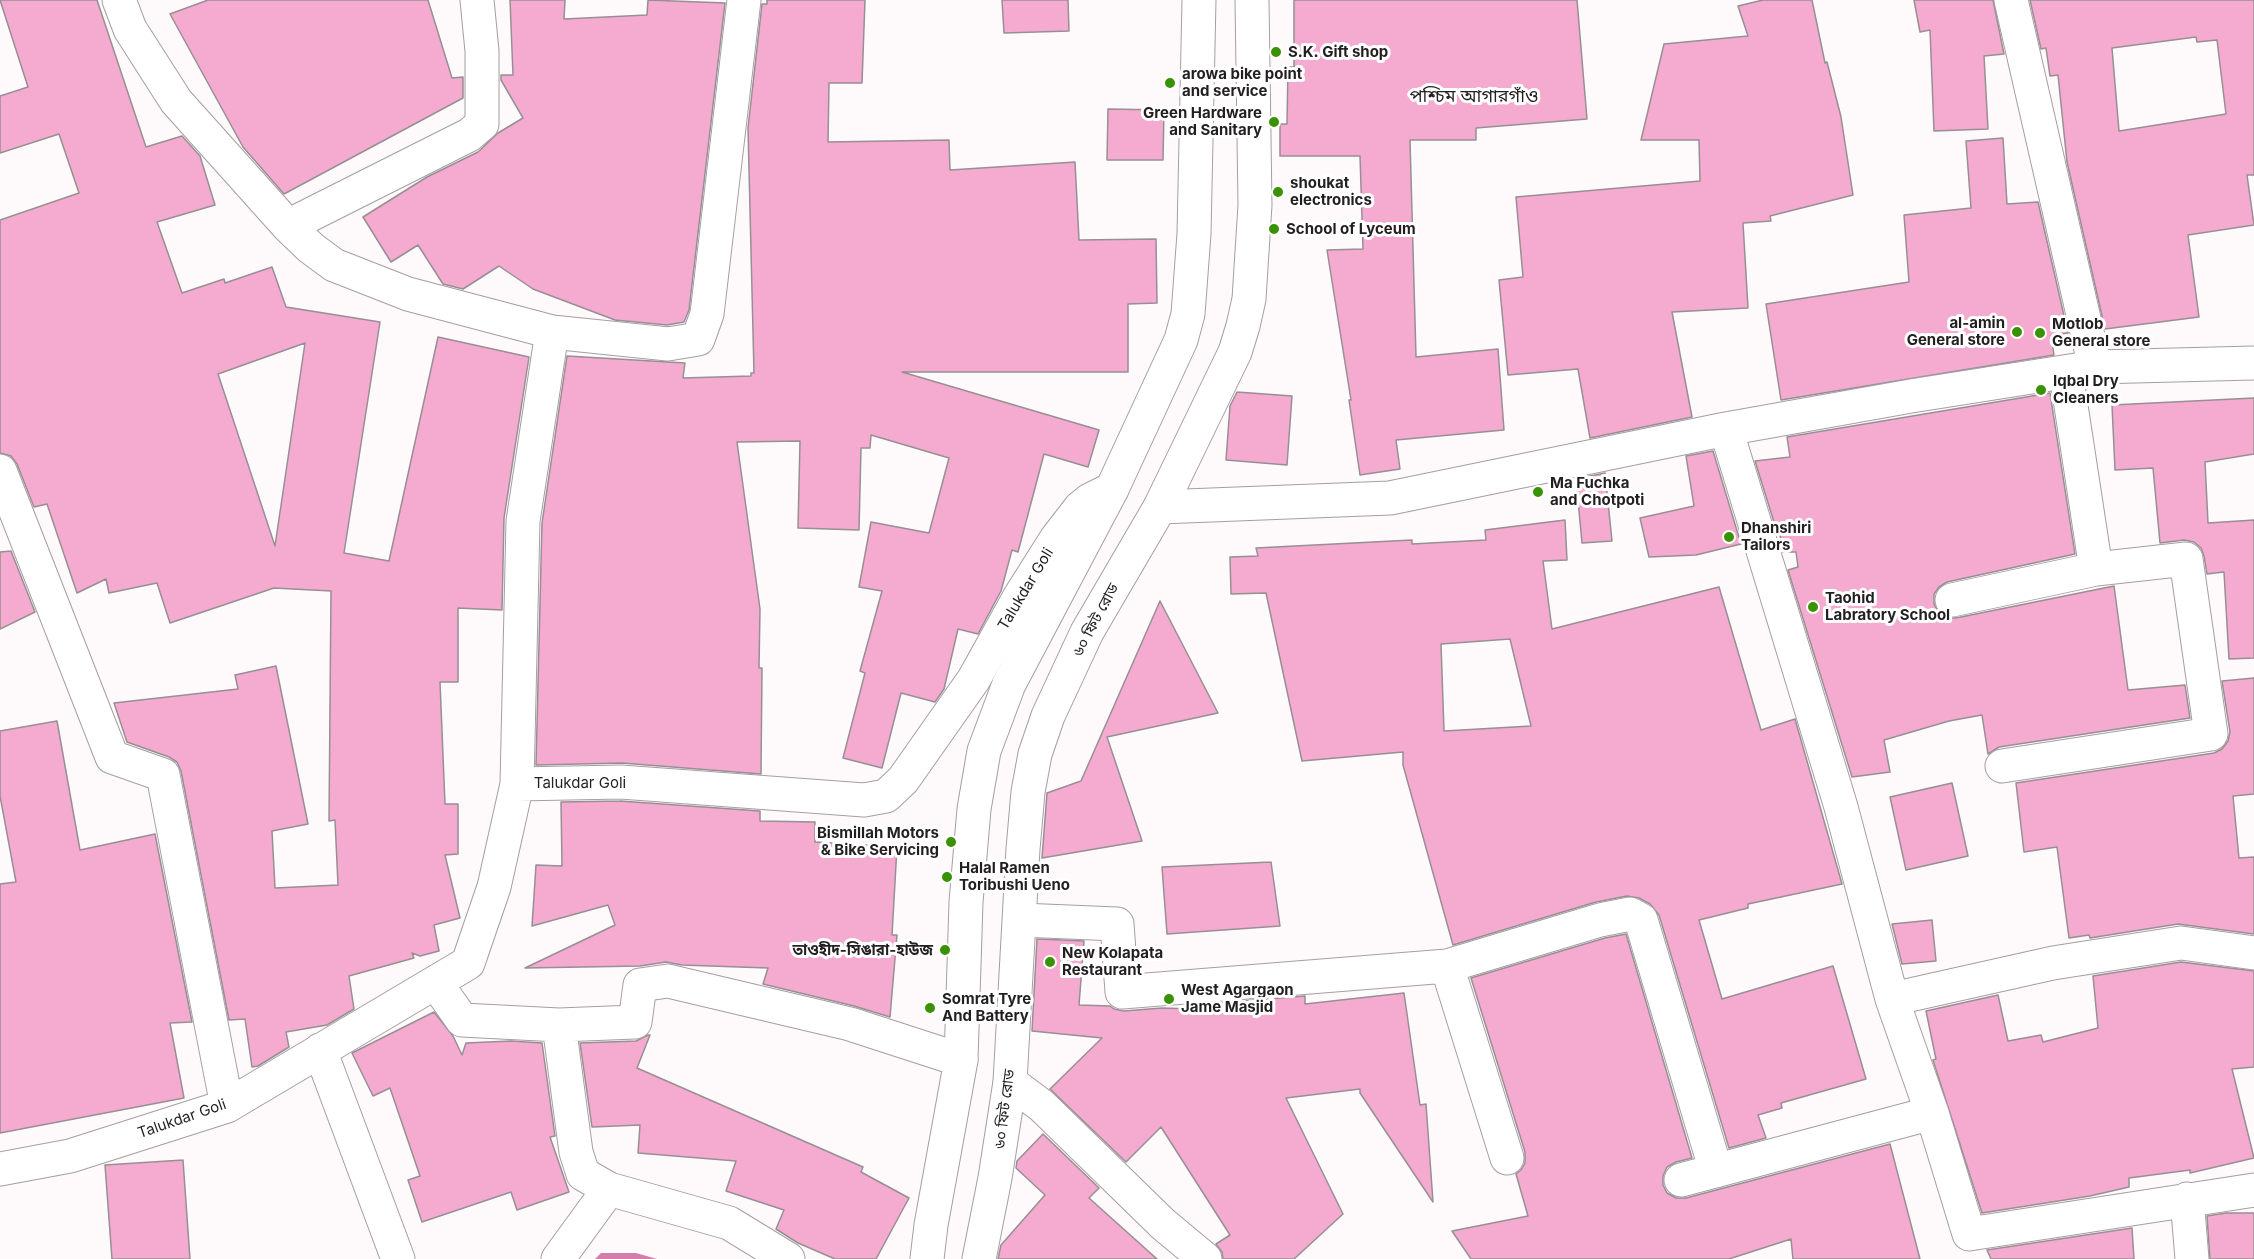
<!DOCTYPE html>
<html>
<head>
<meta charset="utf-8">
<style>
  body { margin:0 }
  canvas { display:block; background:#fef9fb }
</style>
</head>
<body>
<canvas width="2254" height="1259"></canvas>
<script>
const ctx = document.querySelector('canvas').getContext('2d');
ctx.lineJoin = 'round';
function paint(path, color) { ctx.fillStyle = color; ctx.fill(path, 'evenodd'); }
const shape = rows => new Path2D(rows.map(r => 'M' + r).join(''));
function trace(path, color, width, dash) { ctx.strokeStyle = color; ctx.lineWidth = width; ctx.lineCap = dash ? 'butt' : 'round'; ctx.setLineDash(dash || []); ctx.stroke(path); }
function label(font, color, halo, rows, align = 'center') {
  ctx.font = font + ' Inter,"Noto Sans Bengali",sans-serif'; ctx.lineWidth = 6; ctx.setLineDash([]); ctx.textBaseline = 'middle'; ctx.strokeStyle = halo; ctx.fillStyle = color; for (const [text, x, y, turn = 0] of rows) {
    ctx.save(); ctx.translate(x, y); ctx.rotate((+turn || 0) * Math.PI / 180); ctx.textAlign = isNaN(turn) ? turn : align; if (halo) ctx.strokeText(text, 0, 0); ctx.fillText(text, 0, 0); ctx.restore();
  }
}
paint(shape([
  [601,1253,636,1253,657,1259,595,1259]
]), '#d47caa');
const building = shape([
  [0,0,97,0,146,147,182,136,200,156,215,205,157,222,182,293,224,279,225,283,272,267,286,307,380,322,344,553,389,561,438,337,529,357,504,518,502,610,458,608,458,682,440,682,445,804,458,804,458,854,445,855,460,918,434,925,439,951,420,956,412,953,414,958,349,976,354,1009,327,1025,286,1032,289,1047,258,1066,252,1067,245,1019,229,1020,181,771,177,762,169,757,127,742,114,703,238,689,235,675,276,666,308,824,272,831,275,888,338,885,335,820,329,821,331,591,274,588,170,623,157,583,109,593,106,579,77,593,47,504,34,507,17,464,11,456,0,453,0,220,79,193,59,134,0,153,0,96,28,87,0,0],
  [305,343,275,546,218,374,305,343],
  [208,0,428,0,452,78,463,77,463,98,284,194,243,147,170,14,208,0],
  [510,0,565,0,564,19,647,15,648,0,725,3,689,310,684,322,667,325,615,320,533,289,499,266,463,289,443,284,418,245,391,262,363,217,427,177,478,152,498,133,523,118,501,80,501,75,513,75,510,0],
  [767,0,865,0,862,83,829,83,828,142,949,140,950,170,1075,162,1079,240,1156,239,1157,303,1128,304,1128,372,902,372,1099,430,1088,467,1044,454,1018,552,1012,550,1001,591,978,634,958,629,944,689,935,702,901,693,882,768,843,758,865,673,860,671,882,591,859,587,871,522,929,533,949,458,871,435,870,448,861,448,859,530,798,528,800,441,737,442,760,609,759,668,762,668,761,774,622,763,536,765,542,523,567,356,685,363,683,378,751,376,751,373,754,373,748,128,762,4,767,4,767,0],
  [1002,0,1068,0,1069,31,1004,33,1002,0],
  [1294,0,1577,0,1587,119,1476,128,1476,140,1410,140,1416,357,1498,349,1504,430,1396,440,1400,469,1360,475,1349,400,1351,400,1327,250,1363,249,1360,156,1280,156,1280,124,1287,124,1288,67,1294,67,1294,0],
  [1763,0,1812,0,1825,63,1827,62,1841,117,1853,195,1770,216,1771,221,1743,223,1748,308,1672,312,1692,417,1590,438,1578,369,1508,375,1499,280,1523,277,1516,197,1700,181,1699,140,1641,140,1664,44,1748,36,1738,6,1763,0],
  [1914,0,1993,0,2004,54,1984,56,1988,129,1934,131,1930,30,1920,32,1914,0],
  [2030,0,2254,0,2254,175,2247,175,2254,225,2188,235,2199,317,2105,329,2067,162,2058,75,2050,76,2046,48,2041,49,2030,0],
  [2196,37,2197,42,2217,40,2226,114,2119,131,2112,48,2196,37],
  [1108,109,1164,110,1163,160,1107,160,1108,109],
  [2003,138,2007,204,2038,202,2068,333,2051,336,2054,355,1781,400,1766,304,1909,282,1904,215,1971,208,1966,141,2003,138],
  [1237,392,1292,396,1287,465,1226,460,1230,406,1237,392],
  [2050,393,2075,554,1947,582,1939,587,1934,594,1934,604,1938,612,1946,618,1956,618,2114,586,2128,690,2185,685,2190,718,1999,747,1988,754,1982,715,1949,721,1884,740,1890,772,1852,777,1788,570,1798,567,1796,552,1783,552,1780,535,1778,535,1755,461,1790,457,1787,437,2050,393],
  [2254,398,2254,454,2205,462,2208,523,2254,520,2254,658,2229,659,2224,572,2207,574,2204,556,2201,548,2194,542,2184,540,2160,543,2153,468,2115,470,2112,405,2254,398],
  [1713,451,1741,544,1696,555,1649,557,1640,518,1694,506,1686,456,1713,451],
  [1605,473,1612,541,1582,543,1576,479,1605,473],
  [1565,520,1567,560,1543,561,1552,629,1719,587,1761,730,1795,719,1842,884,1748,904,1748,908,1699,920,1722,999,1833,966,1866,1079,1781,1103,1782,1108,1758,1115,1766,1138,1729,1148,1659,915,1650,904,1639,898,1627,896,1596,902,1453,945,1403,765,1403,752,1302,761,1266,593,1231,594,1230,557,1258,556,1256,548,1412,540,1412,544,1486,540,1485,530,1565,520],
  [1510,639,1531,726,1444,731,1441,644,1510,639],
  [11,551,35,612,0,629,0,552,11,551],
  [1160,601,1218,713,1107,737,1142,841,1042,858,1047,793,1081,781,1160,601],
  [2254,678,2254,794,2233,796,2239,858,2254,857,2254,934,2178,924,2090,938,2089,935,2069,938,2057,847,2024,852,2016,783,2214,753,2222,749,2228,741,2230,732,2222,681,2254,678],
  [57,721,80,850,155,834,192,1022,170,1023,184,1098,0,1133,0,884,16,882,0,796,0,731,57,721],
  [1952,783,1968,856,1906,870,1890,797,1952,783],
  [620,801,760,811,760,821,815,822,815,842,897,847,892,935,897,935,890,1017,854,1006,763,984,768,968,682,965,666,962,640,966,525,968,615,925,608,905,532,926,536,865,562,866,561,802,620,801],
  [1271,862,1280,926,1167,934,1162,867,1271,862],
  [1932,920,1936,961,1902,964,1892,924,1932,920],
  [1626,934,1692,1158,1676,1162,1667,1167,1663,1176,1663,1185,1667,1193,1676,1198,1686,1198,1890,1144,1920,1259,1793,1259,1791,1239,1729,1259,1471,1259,1452,1231,1528,1216,1516,1174,1521,1170,1525,1163,1525,1152,1471,978,1605,938,1626,934],
  [1037,939,1084,941,1079,1005,1110,1006,1114,1009,1124,1011,1162,1008,1193,1009,1192,1005,1305,996,1305,1004,1404,993,1420,1105,1426,1104,1433,1202,1360,1093,1360,1089,1286,1098,1343,1214,1294,1259,1223,1259,1222,1252,1216,1244,1230,1235,1161,1127,1126,1162,1050,1089,1102,1038,1032,1031,1037,939],
  [2181,962,2254,971,2254,1067,2232,1069,2254,1158,2190,1173,2190,1170,2129,1178,2129,1187,2090,1196,1982,1213,1933,1060,1936,1059,1926,1011,1998,995,2008,1041,2041,1035,2043,1042,2098,1028,2093,976,2181,962],
  [434,1012,453,1036,462,1055,466,1043,511,1041,542,1043,555,1136,550,1137,569,1192,517,1210,511,1192,422,1222,408,1180,420,1176,390,1088,373,1096,352,1053,434,1012],
  [648,1035,650,1035,637,1068,863,1167,861,1172,909,1198,876,1259,835,1259,798,1243,776,1229,784,1210,726,1191,736,1161,638,1153,640,1125,592,1127,580,1043,636,1041,648,1035],
  [1043,1134,1099,1188,1089,1198,1157,1259,998,1259,1001,1245,1045,1195,1016,1168,1017,1161,1043,1134],
  [183,1160,190,1259,112,1259,105,1165,183,1160],
  [2226,1213,2254,1213,2254,1259,2210,1259,2207,1216,2226,1213],
  [2132,1228,2134,1259,1991,1259,1987,1250,2132,1228]
]);
paint(building, '#f5abd0');
trace(building, '#978f93', 1.5);
const street = shape([
  [119,0,130,29,176,101,288,226,311,248,334,265,408,294,552,332],
  [2011,0,2095,367],
  [288,226,469,135,482,124,482,51,477,0],
  [1726,429,1841,807,1892,999,1932,1113,1969,1234,2254,1190],
  [0,471,112,757,163,775,227,1106],
  [1160,507,1390,498,1726,429,1911,396,2095,367,2254,363],
  [1952,600,2096,569],
  [2002,766,2211,734,2186,559,2096,569,2066,373],
  [517,784,523,521,552,332,668,344,698,339,707,314,744,0],
  [1020,920,1117,924,1122,992,1447,966,1600,920,1630,914,1641,920,1716,1171],
  [1447,966,1507,1158],
  [436,983,462,1020,559,1025,635,1022,640,985,668,981,850,1024,961,1060],
  [1892,999,2053,963,2181,943,2254,953],
  [559,1025,576,1152,583,1174,609,1189,729,1223,788,1259],
  [320,1050,398,1259],
  [1010,1082,1042,1106,1163,1224,1205,1259],
  [0,1169,70,1156,227,1106,468,963,494,887,517,784,621,782,864,800,886,796,903,780,974,679,1020,596,1056,539,1080,508,1090,500,1112,489],
  [1681,1180,1932,1113],
  [2187,1199,2192,1259],
  [558,1259,609,1189]
]);
const secondary = shape([
  [927,1259,931,1225,961,1060,966,902,974,809,984,751,1009,684,1112,489,1181,340,1188,314,1194,234,1199,0],
  [979,1259,995,1178,1010,1082,1023,849,1028,792,1035,754,1048,716,1087,632,1160,507,1235,352,1243,326,1249,299,1255,205,1252,0]
]);
trace(street, '#a69ea2', 35);
trace(secondary, '#a69ea2', 35);
trace(street, '#fff', 33);
trace(secondary, '#fff', 33);
for (const [x, y, r, color] of [
  [1276,52,6,"#399202"],
  [1170,83,6,"#399202"],
  [1274,122,6,"#399202"],
  [1278,192,6,"#399202"],
  [1274,229,6,"#399202"],
  [2017,332,6,"#399202"],
  [2040,333,6,"#399202"],
  [2041,390,6,"#399202"],
  [1538,492,6,"#399202"],
  [1729,537,6,"#399202"],
  [1813,607,6,"#399202"],
  [951,842,6,"#399202"],
  [947,877,6,"#399202"],
  [945,950,6,"#399202"],
  [1050,962,6,"#399202"],
  [1169,999,6,"#399202"],
  [930,1008,6,"#399202"]
]) { const dot = new Path2D(); dot.arc(x, y, r, 0, 2 * Math.PI); ctx.fillStyle = color; ctx.fill(dot); trace(dot, '#fff', 2); }
label('bold 15px', '#221f21', '#fff', [
  ["S.K. Gift shop",1288,52],
  ["arowa bike point",1182,74],
  ["and service",1182,91],
  ["Green Hardware",1262,113,"right"],
  ["and Sanitary",1262,130,"right"],
  ["shoukat",1290,183],
  ["electronics",1290,200],
  ["School of Lyceum",1286,229],
  ["al-amin",2005,323,"right"],
  ["General store",2005,340,"right"],
  ["Motlob",2052,324],
  ["General store",2052,341],
  ["Iqbal Dry",2053,381],
  ["Cleaners",2053,398],
  ["Ma Fuchka",1550,483],
  ["and Chotpoti",1550,500],
  ["Dhanshiri",1741,528],
  ["Tailors",1741,545],
  ["Taohid",1825,598],
  ["Labratory School",1825,615],
  ["Bismillah Motors",939,833,"right"],
  ["& Bike Servicing",939,850,"right"],
  ["Halal Ramen",959,868],
  ["Toribushi Ueno",959,885],
  ["তাওহীদ-সিঙারা-হাউজ",933,950,"right"],
  ["New Kolapata",1062,953],
  ["Restaurant",1062,970],
  ["West Agargaon",1181,990],
  ["Jame Masjid",1181,1007],
  ["Somrat Tyre",942,999],
  ["And Battery",942,1016]
], 'left');
label('15px', '#221f21', '#fff', [
  ["Talukdar Goli",1026,589,-59],
  ["৬০ ফিট রোড",1096,620,-62],
  ["Talukdar Goli",580,783],
  ["৬০ ফিট রোড",1005,1109,-83],
  ["Talukdar Goli",182,1119,-19]
]);
label('18px', '#221f21', '#fff', [
  ["পশ্চিম আগারগাঁও",1474,97]
]);
</script>
</body>
</html>
